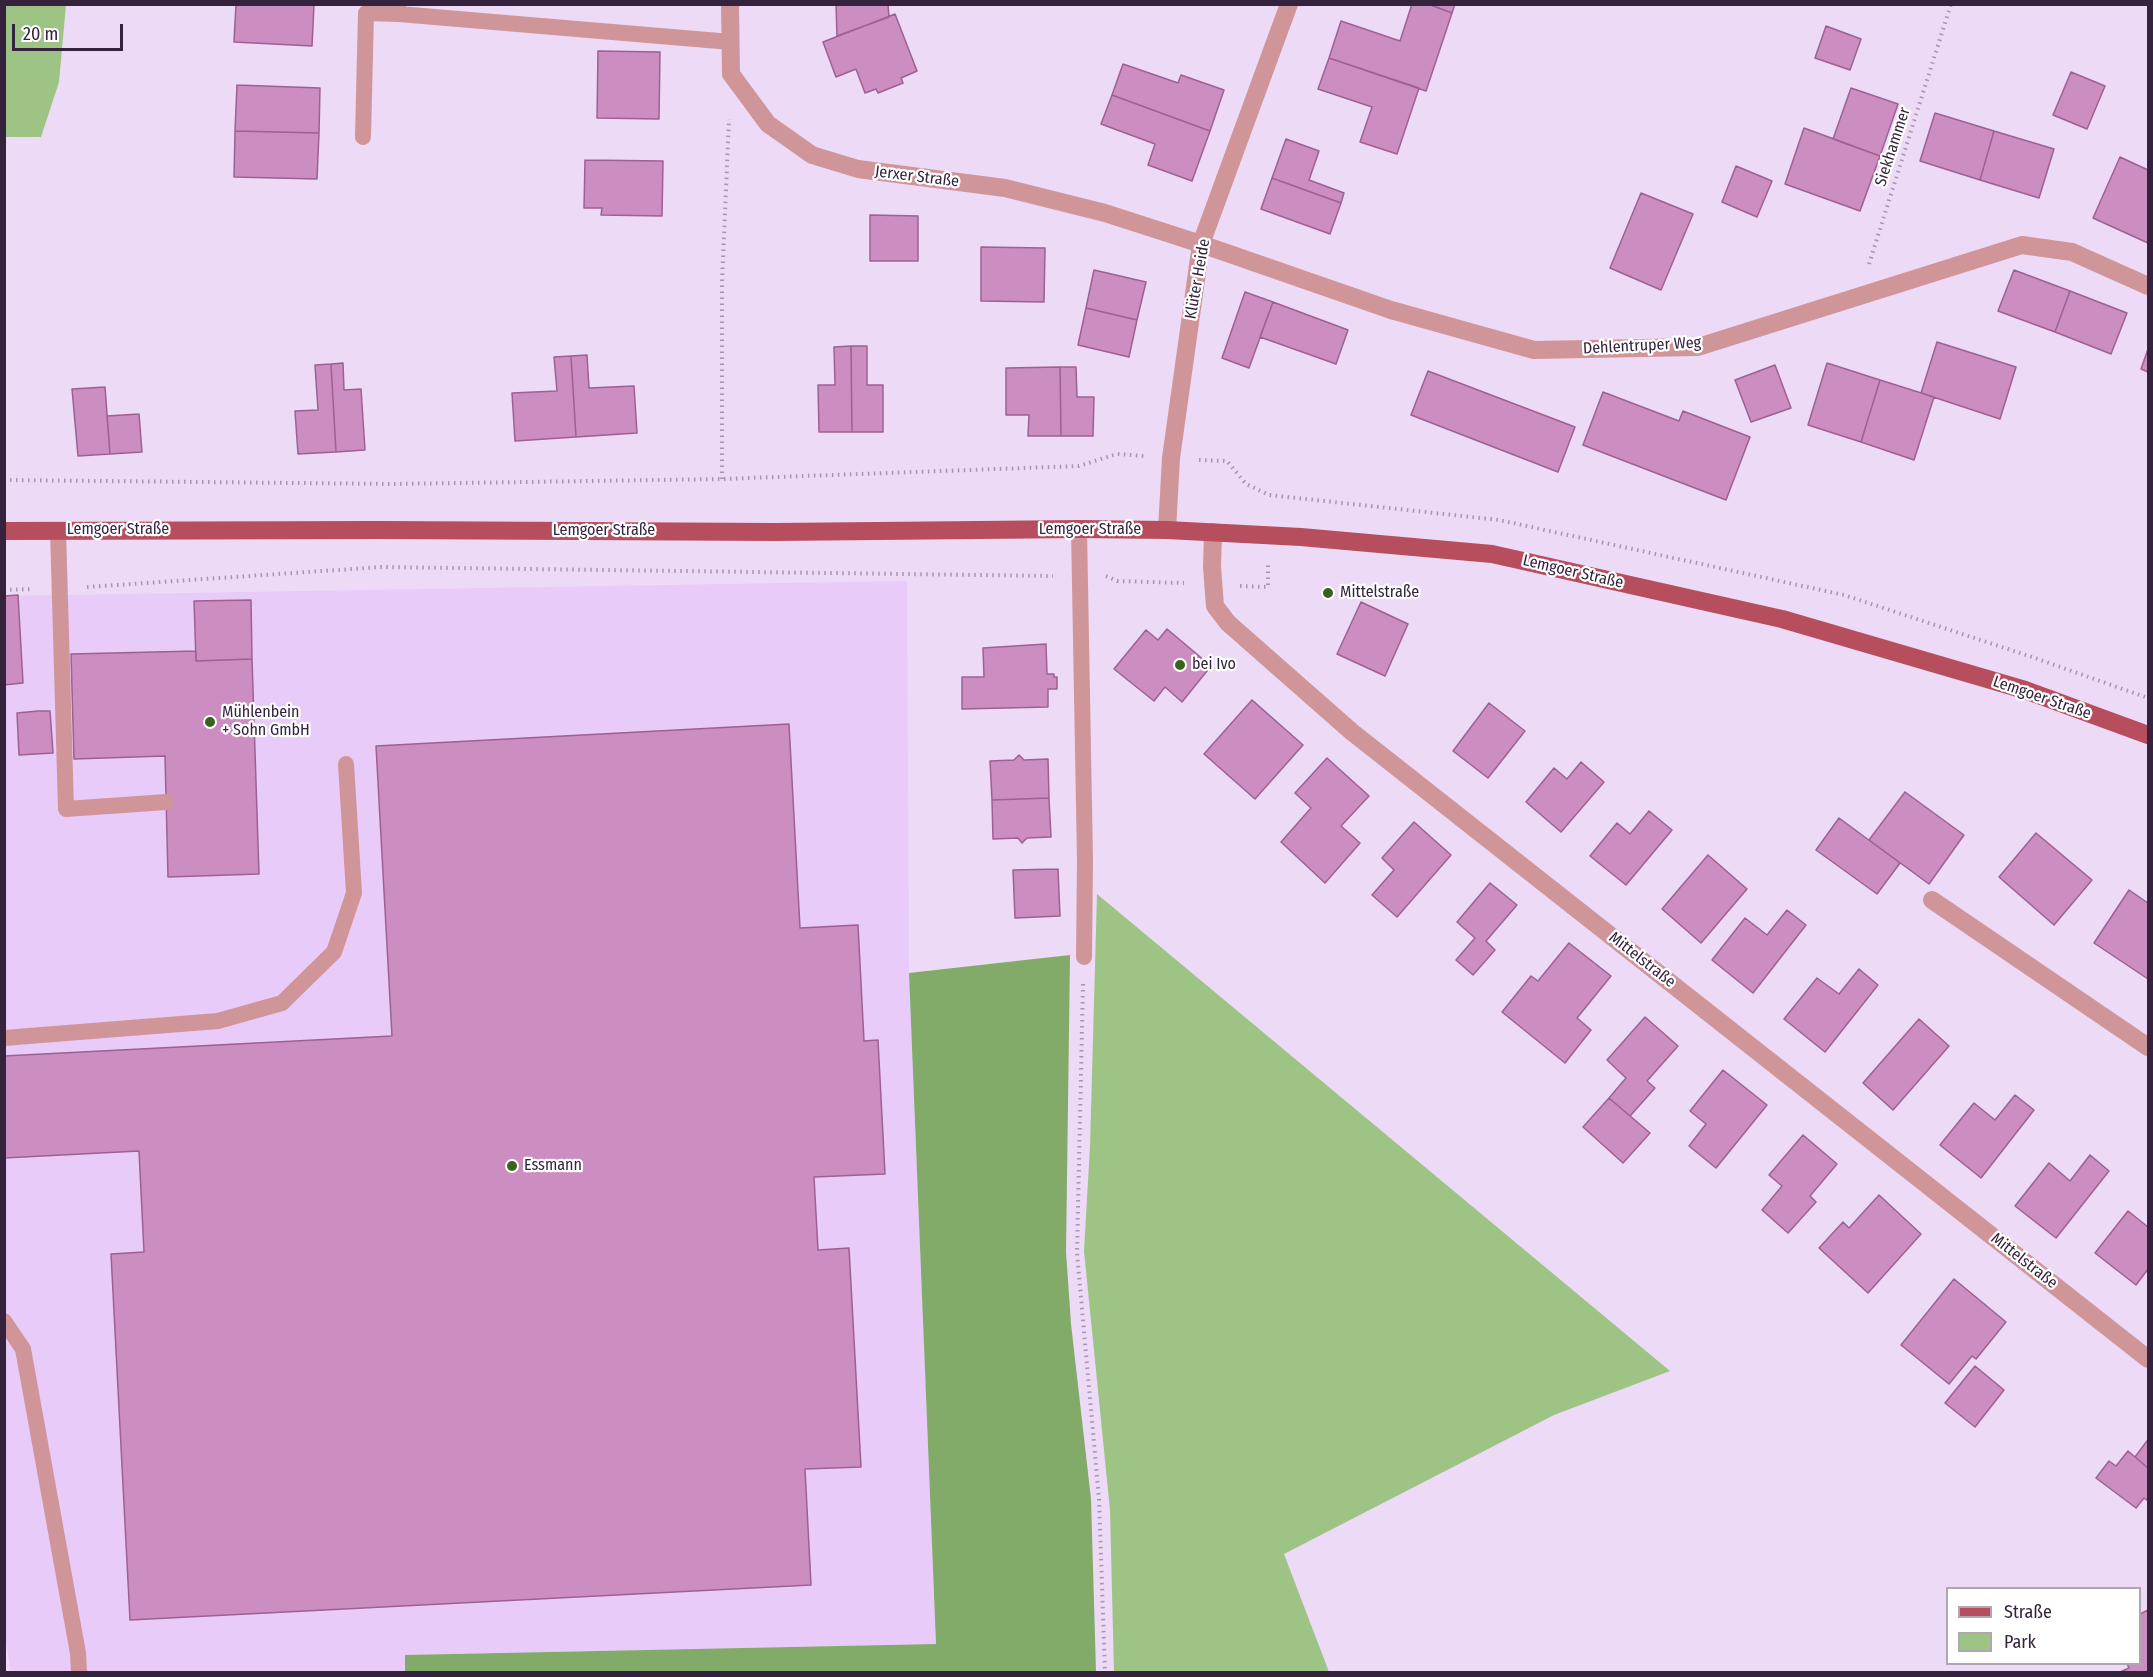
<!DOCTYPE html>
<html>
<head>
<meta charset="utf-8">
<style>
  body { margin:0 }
  #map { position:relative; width:2153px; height:1677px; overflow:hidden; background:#ecdaf6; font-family:"Fira Sans Condensed",sans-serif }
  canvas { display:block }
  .frame { position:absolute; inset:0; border:6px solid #35233e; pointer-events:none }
  .legend { position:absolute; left:1946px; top:1587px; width:195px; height:78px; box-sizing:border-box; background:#fff; border:2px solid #aea7b2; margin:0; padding:8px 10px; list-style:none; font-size:18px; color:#35233e }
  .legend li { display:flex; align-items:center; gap:12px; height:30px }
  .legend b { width:30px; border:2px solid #aea7b2 }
  .scale { position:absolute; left:12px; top:24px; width:111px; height:27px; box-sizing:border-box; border:3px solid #35233e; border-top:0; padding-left:8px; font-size:18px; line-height:21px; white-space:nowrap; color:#35233e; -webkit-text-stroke:4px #fff; paint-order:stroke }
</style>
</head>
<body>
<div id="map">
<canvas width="2153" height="1677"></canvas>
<div class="frame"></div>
<ul class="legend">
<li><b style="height:8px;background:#b74e5d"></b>Straße</li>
<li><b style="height:16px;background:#9dc484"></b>Park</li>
</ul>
<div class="scale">20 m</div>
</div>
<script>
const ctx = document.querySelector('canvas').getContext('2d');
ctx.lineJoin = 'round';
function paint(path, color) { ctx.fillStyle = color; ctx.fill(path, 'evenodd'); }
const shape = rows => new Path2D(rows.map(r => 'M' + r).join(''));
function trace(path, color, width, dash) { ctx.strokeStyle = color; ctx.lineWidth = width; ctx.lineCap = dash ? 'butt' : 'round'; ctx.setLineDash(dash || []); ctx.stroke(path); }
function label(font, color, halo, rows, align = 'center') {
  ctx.font = font + ' "Fira Sans Condensed",sans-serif'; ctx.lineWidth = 4.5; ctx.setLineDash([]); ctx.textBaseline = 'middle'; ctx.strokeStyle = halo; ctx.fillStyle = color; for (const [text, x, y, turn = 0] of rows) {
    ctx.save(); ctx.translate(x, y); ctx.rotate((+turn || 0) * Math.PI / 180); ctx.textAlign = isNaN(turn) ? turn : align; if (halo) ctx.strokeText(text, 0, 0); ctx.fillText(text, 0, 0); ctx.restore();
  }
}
paint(shape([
  [907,581,909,973,936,1644,405,1655,405,1672,11,1672,4,1630,4,596]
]), '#e9cbf9');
paint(shape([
  [4,5,66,5,59,82,41,137,5,137],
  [1097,894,1670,1371,1554,1415,1284,1554,1329,1672,1114,1672,1110,1510,1084,1251,1090,1147]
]), '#9dc484');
paint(shape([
  [1070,955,1066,1252,1071,1324,1091,1499,1096,1672,405,1672,405,1655,936,1644,909,973]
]), '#82aa68');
const building = shape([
  [236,4,314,4,312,46,234,42,236,4],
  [836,4,888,4,889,17,837,36,836,4],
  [1412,4,1428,4,1452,13,1426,91,1329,58,1341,21,1400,41,1412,4],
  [1428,4,1455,4,1452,13,1428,4],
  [895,14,917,71,901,78,903,83,878,93,876,89,865,93,856,69,836,77,823,42,895,14],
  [1826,26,1861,39,1850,70,1815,58,1826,26],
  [598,51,660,52,659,119,597,118,598,51],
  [1329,58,1419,88,1397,154,1360,142,1372,107,1318,89,1329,58],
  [1123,64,1178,83,1181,75,1224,90,1210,131,1112,95,1123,64],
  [2071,72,2105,86,2087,129,2053,115,2071,72],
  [237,85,320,88,319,133,235,131,237,85],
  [1851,88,1898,104,1880,156,1833,139,1851,88],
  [1112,95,1210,131,1192,181,1148,165,1155,144,1101,124,1112,95],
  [1935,113,1994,131,1980,180,1920,161,1935,113],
  [1804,128,1880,156,1860,211,1785,184,1804,128],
  [235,131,319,133,317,179,234,177,235,131],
  [1994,131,2054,149,2039,198,1980,180,1994,131],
  [1286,139,1319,151,1309,180,1344,193,1341,203,1272,178,1286,139],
  [2120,157,2148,170,2148,243,2093,218,2120,157],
  [585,160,663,161,662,216,601,215,602,208,584,208,585,160],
  [1736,166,1772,181,1757,217,1722,202,1736,166],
  [1272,178,1341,203,1330,234,1261,209,1272,178],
  [1641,193,1693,214,1661,290,1610,268,1641,193],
  [870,215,918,216,918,261,870,261,870,215],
  [981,247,1045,248,1044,302,981,301,981,247],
  [1094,270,1146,282,1137,320,1086,308,1094,270],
  [2014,270,2070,291,2055,332,1998,311,2014,270],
  [2070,291,2127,313,2111,354,2055,332,2070,291],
  [1245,292,1273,302,1249,368,1222,358,1245,292],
  [1273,302,1348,330,1336,364,1260,337,1273,302],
  [1086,308,1137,320,1129,357,1078,345,1086,308],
  [1937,342,2016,367,2000,419,1921,393,1937,342],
  [851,346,867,346,867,385,883,385,883,432,852,432,851,346],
  [851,346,852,432,819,432,818,385,835,385,834,347,851,346],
  [2148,349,2148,372,2141,369,2148,349],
  [587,355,589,388,634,386,637,433,576,437,571,356,587,355],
  [571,356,576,437,515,441,512,393,557,391,554,357,571,356],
  [343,363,344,390,361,389,365,450,336,452,331,364,343,363],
  [1827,363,1880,380,1861,442,1808,425,1827,363],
  [331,364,336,452,298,454,295,411,318,410,315,365,331,364],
  [1775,365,1791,408,1751,422,1735,380,1775,365],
  [1060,367,1061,436,1028,436,1029,415,1006,415,1006,368,1060,367],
  [1060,367,1076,367,1077,397,1094,397,1093,436,1061,436,1060,367],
  [1428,371,1575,427,1558,472,1411,415,1428,371],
  [1880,380,1934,397,1914,460,1861,442,1880,380],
  [105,387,110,454,78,456,72,389,105,387],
  [1603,392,1679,421,1683,411,1750,437,1726,500,1583,445,1603,392],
  [139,414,142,452,110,454,107,416,139,414],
  [18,595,23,683,4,685,4,596,18,595],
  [251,600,252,659,196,661,194,601,251,600],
  [1361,602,1408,624,1385,676,1337,654,1361,602],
  [1167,629,1211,666,1182,702,1165,687,1154,701,1114,669,1146,630,1158,640,1167,629],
  [1046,644,1047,674,1054,674,1054,677,1057,677,1057,689,1048,689,1048,707,962,709,962,677,984,677,983,648,1046,644],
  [196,651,196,661,252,659,259,874,168,877,165,756,74,759,71,654,196,651],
  [1252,700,1303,745,1255,799,1204,754,1252,700],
  [1489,703,1525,731,1488,778,1453,751,1489,703],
  [38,711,50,711,53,753,19,755,17,713,38,711],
  [789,724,800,928,858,925,864,1041,878,1040,885,1174,814,1177,818,1250,849,1248,861,1467,805,1469,811,1585,130,1620,111,1254,144,1252,139,1151,4,1158,4,1056,392,1036,376,746,789,724],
  [1019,755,1024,760,1048,759,1049,798,992,800,990,761,1014,760,1019,755],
  [1327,758,1369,796,1341,826,1360,843,1325,883,1281,842,1311,808,1295,793,1327,758],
  [1581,762,1604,782,1561,832,1526,802,1554,768,1567,779,1581,762],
  [1905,792,1964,835,1929,884,1869,840,1905,792],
  [1049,798,1051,837,1027,838,1022,843,1018,838,993,839,992,800,1049,798],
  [1649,811,1672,830,1626,885,1590,856,1617,823,1630,834,1649,811],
  [1839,818,1900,863,1877,894,1816,850,1839,818],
  [1414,822,1451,855,1397,917,1372,895,1394,870,1382,858,1414,822],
  [2036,833,2092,880,2054,925,1999,877,2036,833],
  [1708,855,1747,889,1701,943,1662,909,1708,855],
  [1058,869,1060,916,1015,918,1013,870,1058,869],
  [1490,883,1517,905,1486,941,1495,950,1473,975,1456,960,1475,938,1457,922,1490,883],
  [2129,890,2148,903,2148,979,2094,943,2129,890],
  [1787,910,1806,925,1753,993,1712,960,1745,918,1767,935,1787,910],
  [1569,943,1611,976,1577,1018,1591,1030,1565,1063,1502,1012,1531,976,1538,981,1569,943],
  [1859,969,1878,985,1825,1052,1784,1019,1817,978,1839,994,1859,969],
  [1645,1017,1678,1046,1647,1081,1655,1088,1630,1116,1609,1098,1626,1078,1607,1060,1645,1017],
  [1919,1019,1949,1046,1893,1110,1863,1083,1919,1019],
  [1723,1070,1767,1105,1716,1168,1689,1146,1706,1124,1690,1111,1723,1070],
  [2015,1095,2034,1110,1981,1178,1940,1145,1974,1103,1995,1120,2015,1095],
  [1609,1098,1650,1133,1623,1163,1583,1127,1609,1098],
  [1803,1135,1837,1164,1810,1196,1816,1202,1788,1233,1762,1210,1782,1186,1769,1175,1803,1135],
  [2090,1155,2109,1171,2056,1238,2015,1206,2049,1163,2070,1181,2090,1155],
  [1879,1195,1921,1234,1868,1293,1819,1248,1843,1222,1849,1228,1879,1195],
  [2128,1211,2148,1227,2148,1269,2136,1285,2095,1253,2128,1211],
  [1954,1279,2006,1322,1976,1359,1972,1356,1949,1384,1901,1345,1954,1279],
  [1975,1366,2004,1390,1975,1427,1945,1403,1975,1366],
  [2147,1441,2148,1442,2148,1468,2135,1457,2147,1441],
  [2128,1451,2148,1468,2148,1501,2144,1498,2136,1508,2096,1478,2109,1461,2116,1466,2128,1451],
  [2148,1610,2148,1672,2120,1672,2129,1668,2127,1664,2140,1664,2140,1614,2148,1610]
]);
paint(building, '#cc8dc0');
trace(building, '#9e6093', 1.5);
trace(shape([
  [1869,264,1951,4],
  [1199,460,1227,461,1246,484,1269,495,1499,520,1844,595,2029,656,2148,698],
  [722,479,722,282,729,119],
  [4,480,393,484,722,479,1079,466,1117,454,1144,456],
  [1106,576,1117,581,1184,583],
  [1240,586,1268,587,1268,562],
  [87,587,381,567,1053,576],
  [4,590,34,589],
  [1083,984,1077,1253,1099,1499,1105,1672]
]), '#a694b0', 4, [1.5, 4.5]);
trace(shape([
  [399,14,731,42],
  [363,137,366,13,399,14,398,4],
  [1079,529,1085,860,1084,957],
  [58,530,66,809,166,802],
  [4,1038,218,1021,282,1003,334,952,354,893,346,764],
  [4,1321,23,1349,78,1653,79,1672]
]), '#d09599', 16);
trace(shape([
  [730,4,731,74,768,124,812,155,858,169,1005,188,1105,213,1201,244,1391,310,1534,350,1698,347,2022,245,2072,252,2148,286],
  [1167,530,1171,458,1201,244,1289,4],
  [1213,532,1212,567,1215,606,1228,623,1352,732,2148,1359],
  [1932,900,2148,1047]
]), '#d09599', 18);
trace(shape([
  [4,531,379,530,776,532,1079,529,1167,530,1301,537,1492,554,1782,619,2025,690,2148,735]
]), '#b74e5d', 18);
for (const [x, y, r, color] of [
  [1328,593,6,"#3b621c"],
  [1180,665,6,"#3b621c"],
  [210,722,6,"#3b621c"],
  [512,1166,6,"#3b621c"]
]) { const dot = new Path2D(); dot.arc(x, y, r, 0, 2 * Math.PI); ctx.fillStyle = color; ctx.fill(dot); trace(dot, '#fff', 2); }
label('16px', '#35233e', '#fff', [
  ["Siekhammer",1893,147,-72],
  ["Jerxer Straße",917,177,7],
  ["Klüter Heide",1198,279,-80],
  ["Dehlentruper Weg",1642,346,-3],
  ["Lemgoer Straße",118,530],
  ["Lemgoer Straße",1090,530],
  ["Lemgoer Straße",604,531],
  ["Lemgoer Straße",1573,572,13],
  ["Lemgoer Straße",2042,698,19],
  ["Mittelstraße",1642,960,38],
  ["Mittelstraße",2024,1261,38]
]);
label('16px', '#35233e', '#fff', [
  ["Mittelstraße",1340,593],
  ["bei Ivo",1192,665],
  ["Mühlenbein",222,713],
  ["+ Sohn GmbH",222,731],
  ["Essmann",524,1166]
], 'left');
</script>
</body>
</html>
